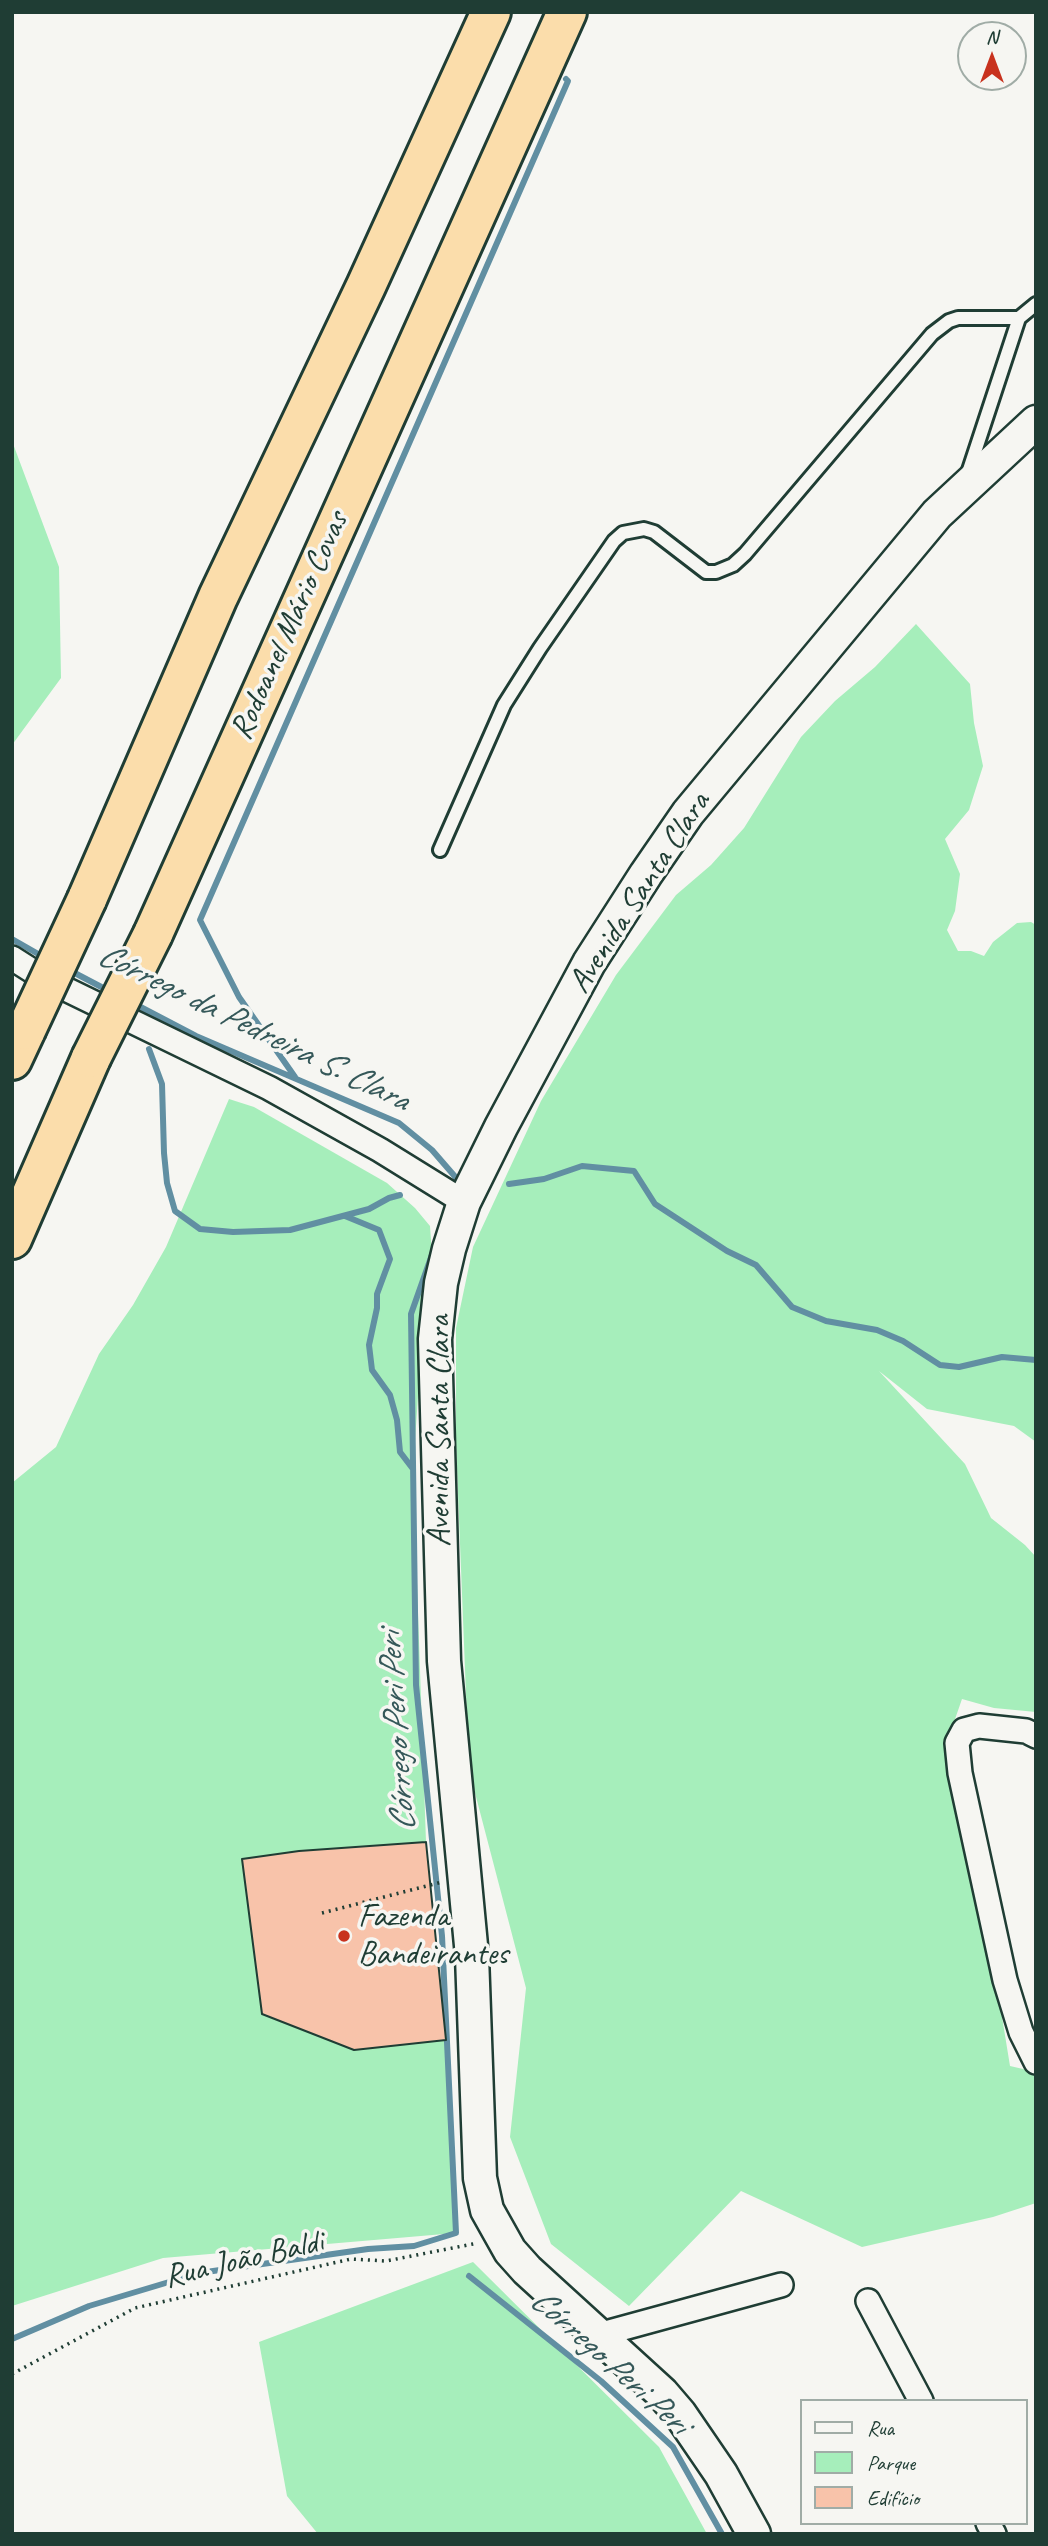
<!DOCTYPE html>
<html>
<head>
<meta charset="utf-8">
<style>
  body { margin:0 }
  #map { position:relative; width:1048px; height:2546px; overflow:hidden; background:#f6f6f2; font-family:Caveat,sans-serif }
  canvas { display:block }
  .frame { position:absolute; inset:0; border:14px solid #1f3d34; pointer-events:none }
  .legend { position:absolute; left:800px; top:2399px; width:228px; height:126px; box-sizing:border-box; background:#f6f6f2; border:2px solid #a0aca6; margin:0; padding:9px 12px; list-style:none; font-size:21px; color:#1f3d34 }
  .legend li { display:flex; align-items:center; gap:14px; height:35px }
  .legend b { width:35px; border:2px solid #a0aca6 }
  .north { position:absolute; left:957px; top:21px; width:70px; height:70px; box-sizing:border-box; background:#f6f6f2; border:2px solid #a0aca6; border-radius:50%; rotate:0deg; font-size:19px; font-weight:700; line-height:28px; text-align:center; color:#1f3d34 }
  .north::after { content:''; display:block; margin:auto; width:24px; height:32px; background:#c8321e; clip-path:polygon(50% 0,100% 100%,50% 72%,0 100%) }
</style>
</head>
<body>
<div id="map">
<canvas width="1048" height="2546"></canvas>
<div class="frame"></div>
<ul class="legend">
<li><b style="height:9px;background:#f6f6f2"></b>Rua</li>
<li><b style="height:19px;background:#a6eebb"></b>Parque</li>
<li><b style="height:19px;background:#f8c3aa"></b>Edifício</li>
</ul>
<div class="north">N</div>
</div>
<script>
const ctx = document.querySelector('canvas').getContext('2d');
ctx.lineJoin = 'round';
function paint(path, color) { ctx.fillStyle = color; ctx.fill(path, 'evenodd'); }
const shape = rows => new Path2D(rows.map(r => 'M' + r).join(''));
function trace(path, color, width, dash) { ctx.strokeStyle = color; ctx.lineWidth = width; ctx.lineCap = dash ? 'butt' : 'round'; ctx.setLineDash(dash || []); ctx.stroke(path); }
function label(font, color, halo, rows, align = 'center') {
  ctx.font = font + ' Caveat,sans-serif'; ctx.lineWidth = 7; ctx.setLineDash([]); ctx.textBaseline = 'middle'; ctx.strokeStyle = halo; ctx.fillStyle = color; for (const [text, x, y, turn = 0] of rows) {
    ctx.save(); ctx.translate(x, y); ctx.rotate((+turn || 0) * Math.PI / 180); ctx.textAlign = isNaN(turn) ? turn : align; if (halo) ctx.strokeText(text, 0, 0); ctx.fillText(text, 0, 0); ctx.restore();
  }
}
paint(shape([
  [12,441,59,567,61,678,12,745],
  [916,624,970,684,974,723,983,766,969,810,945,839,960,874,955,911,947,930,958,951,971,951,984,956,993,942,1017,923,1031,922,1036,925,1036,1442,1014,1426,927,1409,879,1371,965,1464,991,1518,1025,1545,1036,1557,1036,1712,994,1708,962,1699,954,1722,1010,2066,1036,2072,1036,2203,993,2217,862,2247,741,2191,629,2306,551,2244,510,2137,526,1988,469,1770,456,1443,456,1328,473,1247,541,1101,616,975,676,895,711,865,744,828,801,737,835,701,875,667],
  [229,1099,254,1107,387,1183,415,1208,430,1226,432,1255,422,1339,413,1469,426,1842,299,1851,242,1859,262,2014,354,2050,446,2040,456,2233,163,2258,12,2306,12,1483,56,1447,99,1354,133,1305,166,1247],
  [473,2262,659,2447,707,2534,318,2534,287,2496,259,2342]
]), '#a6eebb');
trace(shape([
  [12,939,47,959],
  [69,970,109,991],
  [131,1002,196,1036,399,1123,432,1150,458,1180],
  [149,1049,162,1084,164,1153,167,1183,175,1211,200,1229,233,1232,290,1230,369,1209,389,1198,400,1195],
  [295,1077,239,997,200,920,568,81,566,79],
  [509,1184,544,1179,582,1166,634,1171,655,1204,727,1251,756,1265,792,1307,826,1321,877,1330,903,1341,940,1365,959,1367,1002,1357,1036,1360],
  [345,1216,379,1230,390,1259,377,1294,377,1308,369,1345,372,1370,390,1395,397,1420,400,1452,413,1469],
  [469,2276,601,2381,673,2447,722,2534],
  [12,2339,89,2306,199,2273,368,2249,414,2246,456,2233,442,1936,416,1685,411,1314,434,1249]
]), '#618fa2', 6);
const building = shape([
  [426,1842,446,2040,354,2050,262,2014,242,1859,299,1851,426,1842]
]);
paint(building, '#f8c3aa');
trace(building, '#1f3d34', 2);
const lane = shape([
  [968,473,1019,318,1036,304],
  [440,850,504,705,540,648,614,541,623,533,644,529,654,532,706,572,716,572,733,565,745,554,932,334,949,321,958,318,1019,318]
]);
const street = shape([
  [12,958,45,979,269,1088,380,1150,464,1202],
  [1036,1736,1026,1731,979,1726,964,1730,957,1743,960,1773,1005,1980,1021,2032,1036,2062],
  [868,2301,921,2401],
  [598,2335,781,2285],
  [988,2523,994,2534]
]);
const secondary = shape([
  [754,2534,721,2474,680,2414,662,2393,527,2270,510,2251,487,2210,480,2178,472,1956,444,1661,435,1339,441,1283,449,1249,464,1202,501,1127,589,963,646,874,688,813,937,514,1036,422]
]);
const highway = shape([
  [87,899,218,597,366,286,491,12],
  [153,934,567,12],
  [12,1060,26,1030],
  [12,1239,91,1058]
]);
trace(lane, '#1f3d34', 18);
trace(street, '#1f3d34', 28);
trace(secondary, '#1f3d34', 37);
trace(highway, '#1f3d34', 44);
trace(shape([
  [322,1913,442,1882],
  [12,2374,135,2308,351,2259,386,2261,478,2243]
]), '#1f3d34', 3.5, [2, 5]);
trace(lane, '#f6f6f2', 12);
trace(street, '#f6f6f2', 23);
trace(secondary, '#f6f6f2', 32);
trace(highway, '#fbddab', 38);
const highwayBridge = shape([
  [26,1030,87,899],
  [91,1058,153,934]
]);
trace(highwayBridge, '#1f3d34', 44, []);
trace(highwayBridge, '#fbddab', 38);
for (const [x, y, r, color] of [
  [344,1936,7,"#c8321e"]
]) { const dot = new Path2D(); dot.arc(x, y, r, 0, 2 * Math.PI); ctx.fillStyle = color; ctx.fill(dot); trace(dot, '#f6f6f2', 2.5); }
label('33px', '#1f3d34', '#f6f6f2', [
  ["Rodoanel Mário Covas",290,626,-66],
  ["Avenida Santa Clara",640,893,-57],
  ["Avenida Santa Clara",440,1431,-90],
  ["Rua João Baldi",244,2260,-13]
]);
label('33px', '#1f3d34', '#f6f6f2', [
  ["Fazenda",358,1917],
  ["Bandeirantes",358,1955]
], 'left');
label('italic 35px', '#355859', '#f6f6f2', [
  ["Córrego da Pedreira S. Clara",253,1028,26],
  ["Córrego Peri Peri",398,1732,-94],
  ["Córrego Peri Peri",609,2362,42]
]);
</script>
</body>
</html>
